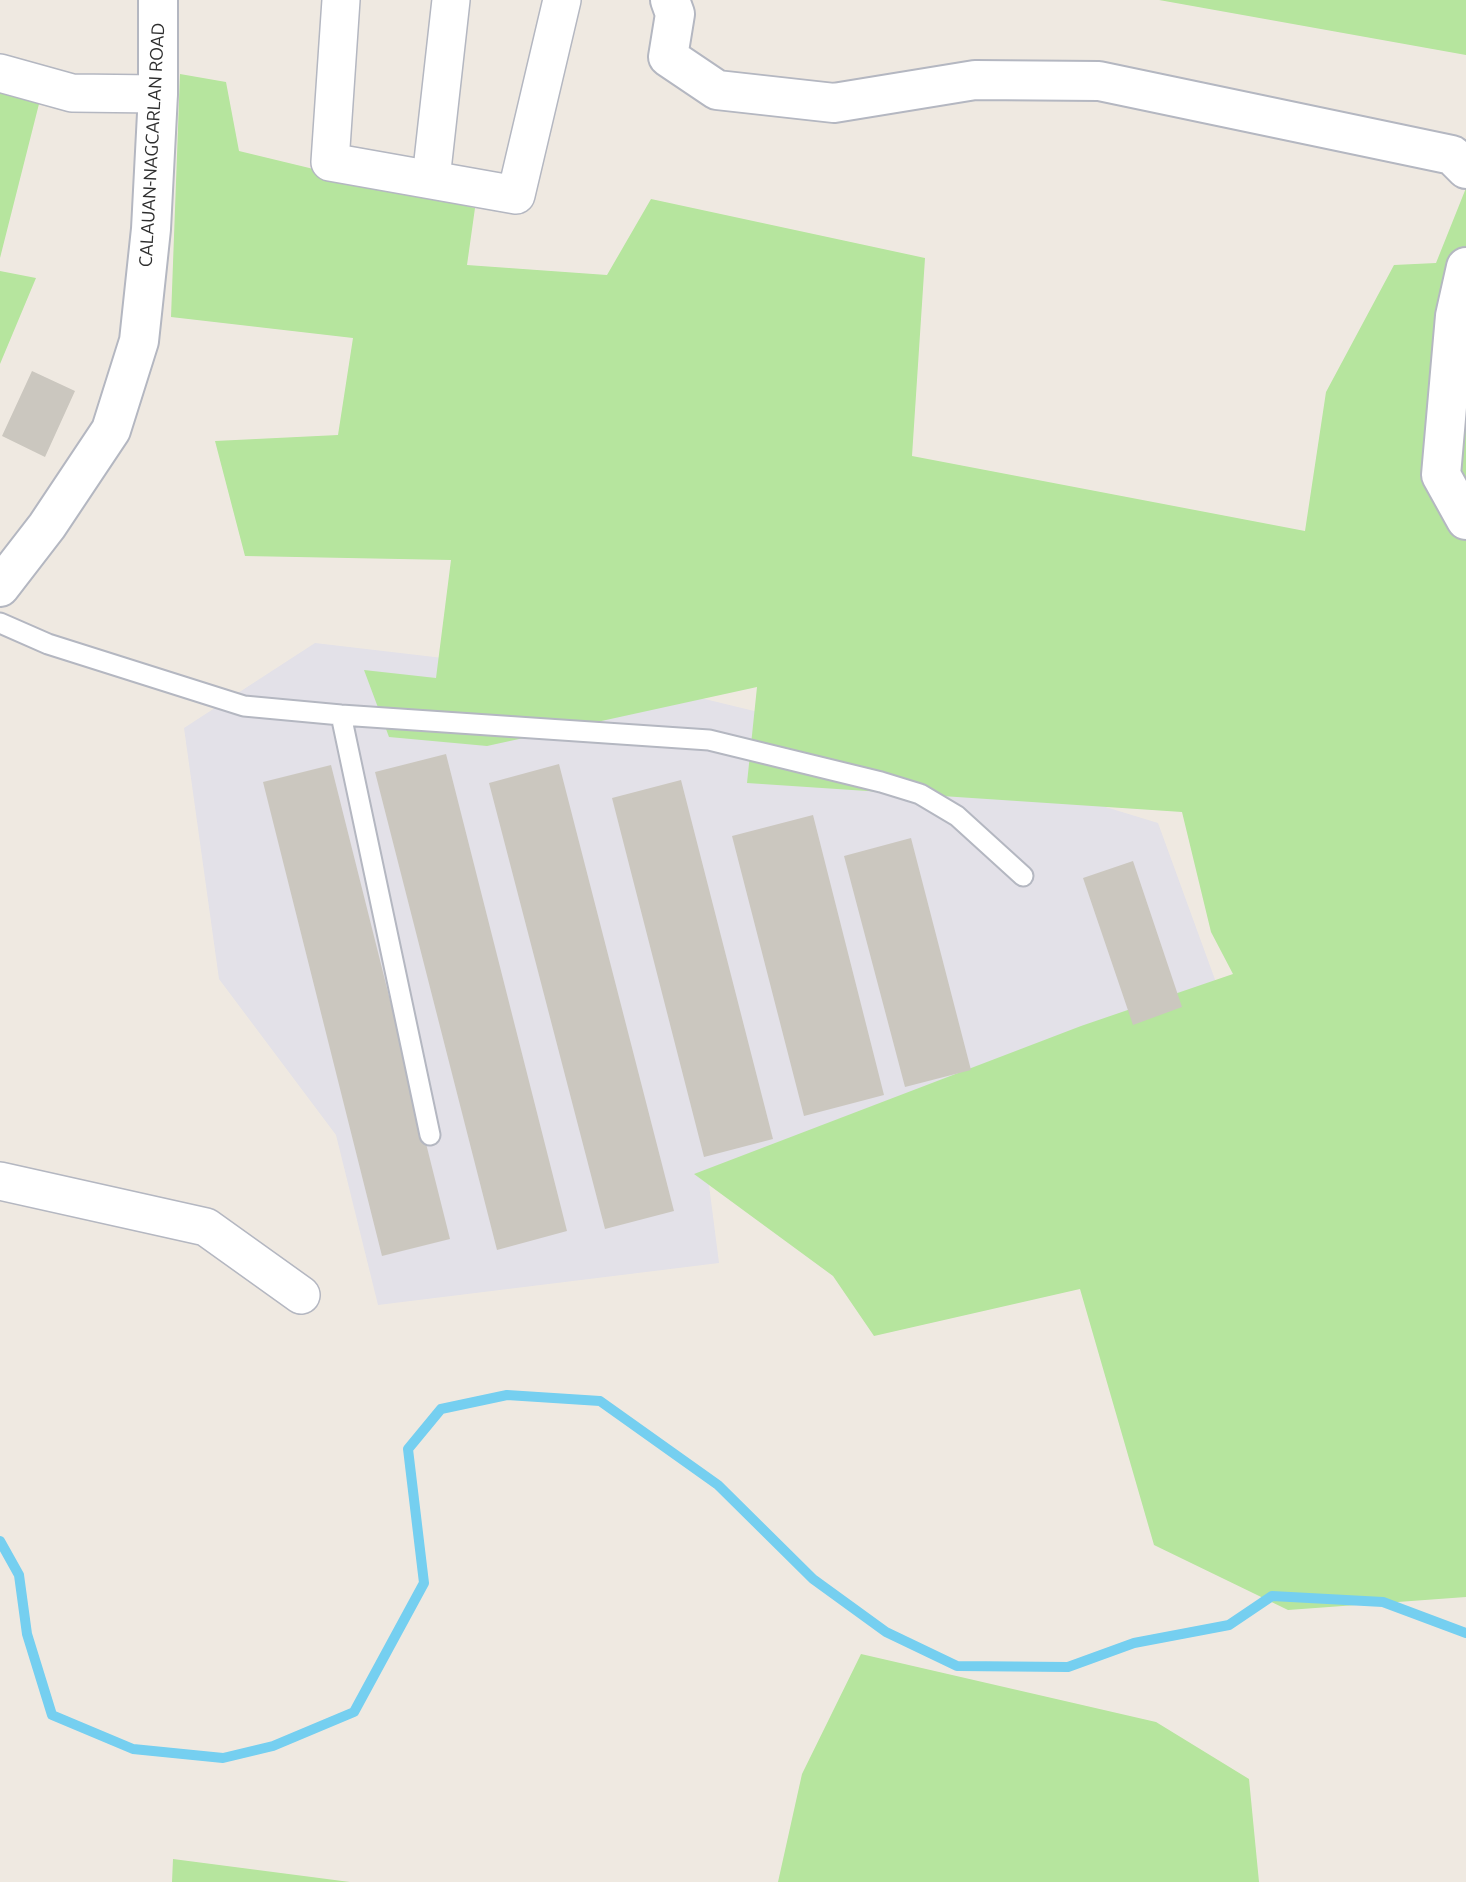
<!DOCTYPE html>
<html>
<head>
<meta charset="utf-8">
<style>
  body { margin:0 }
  canvas { display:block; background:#efe9e1 }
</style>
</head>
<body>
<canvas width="1466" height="1882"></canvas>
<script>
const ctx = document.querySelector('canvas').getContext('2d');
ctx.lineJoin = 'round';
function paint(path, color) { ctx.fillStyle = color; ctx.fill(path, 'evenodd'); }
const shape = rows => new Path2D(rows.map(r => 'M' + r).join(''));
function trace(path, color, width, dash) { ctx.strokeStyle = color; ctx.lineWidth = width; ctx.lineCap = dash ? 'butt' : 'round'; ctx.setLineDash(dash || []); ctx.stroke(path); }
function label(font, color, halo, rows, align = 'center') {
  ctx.font = font + ' Ubuntu,sans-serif'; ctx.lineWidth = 5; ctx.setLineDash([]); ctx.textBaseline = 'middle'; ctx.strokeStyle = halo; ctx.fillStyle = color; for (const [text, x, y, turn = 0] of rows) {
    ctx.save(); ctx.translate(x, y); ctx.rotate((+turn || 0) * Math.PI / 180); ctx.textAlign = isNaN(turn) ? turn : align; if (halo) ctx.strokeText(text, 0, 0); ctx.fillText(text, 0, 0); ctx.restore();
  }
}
paint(shape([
  [315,643,622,679,932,754,1158,823,1237,1040,709,1185,719,1263,378,1305,336,1135,219,979,184,728]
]), '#e3e1e8');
paint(shape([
  [1159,0,1466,0,1466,55],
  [180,74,226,82,239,151,475,208,467,265,607,275,651,199,925,258,912,456,1305,531,1326,392,1394,265,1436,263,1466,188,1466,1597,1288,1610,1154,1545,1080,1289,874,1336,833,1276,694,1174,1081,1026,1233,974,1211,932,1182,812,747,783,757,687,487,746,389,737,364,670,436,678,451,560,245,556,215,441,338,435,353,338,171,317],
  [0,85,41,96,0,258],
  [0,271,36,278,0,364],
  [861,1654,1156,1722,1249,1779,1259,1882,778,1882,802,1774],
  [173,1859,350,1882,172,1882]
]), '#b6e59e');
trace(shape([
  [0,1541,19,1575,27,1634,52,1715,133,1749,223,1758,273,1746,354,1712,424,1583,408,1449,441,1409,507,1395,600,1401,718,1485,813,1579,886,1632,957,1666,1068,1667,1134,1643,1229,1625,1272,1596,1383,1602,1466,1633]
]), '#75cff0', 10);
paint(shape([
  [32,371,75,391,45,457,2,436],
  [446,754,567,1231,497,1250,375,772],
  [559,764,674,1211,605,1229,489,783],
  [331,765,450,1239,382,1256,263,782],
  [681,780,773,1139,704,1157,612,798],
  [813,815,884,1095,804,1116,732,836],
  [911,838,971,1070,905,1087,844,856],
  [1133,861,1182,1007,1133,1025,1083,878]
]), '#cbc7bf');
const lane = shape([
  [0,623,48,644,244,706,341,715,709,740,881,782,920,794,957,816,1023,876],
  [341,715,430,1135]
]);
const street = shape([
  [341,0,330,162,516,195,562,0],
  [0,73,72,93,158,94],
  [431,179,451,0],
  [0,1181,206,1227,301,1295]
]);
const secondary = shape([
  [670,0,675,14,668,57,717,90,834,103,975,80,1099,81,1452,155,1466,169],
  [1466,267,1455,316,1441,475,1466,520],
  [0,587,47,526,111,430,139,341,151,229,158,94,158,0]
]);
trace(lane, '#b4b7c1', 23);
trace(street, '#b4b7c1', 40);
trace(secondary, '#b4b7c1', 42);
trace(lane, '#fff', 19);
trace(street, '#fff', 37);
trace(secondary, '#fff', 38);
label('18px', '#2e2e2e', '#fff', [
  ["CALAUAN-NAGCARLAN ROAD",152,145,-87]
]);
</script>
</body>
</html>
